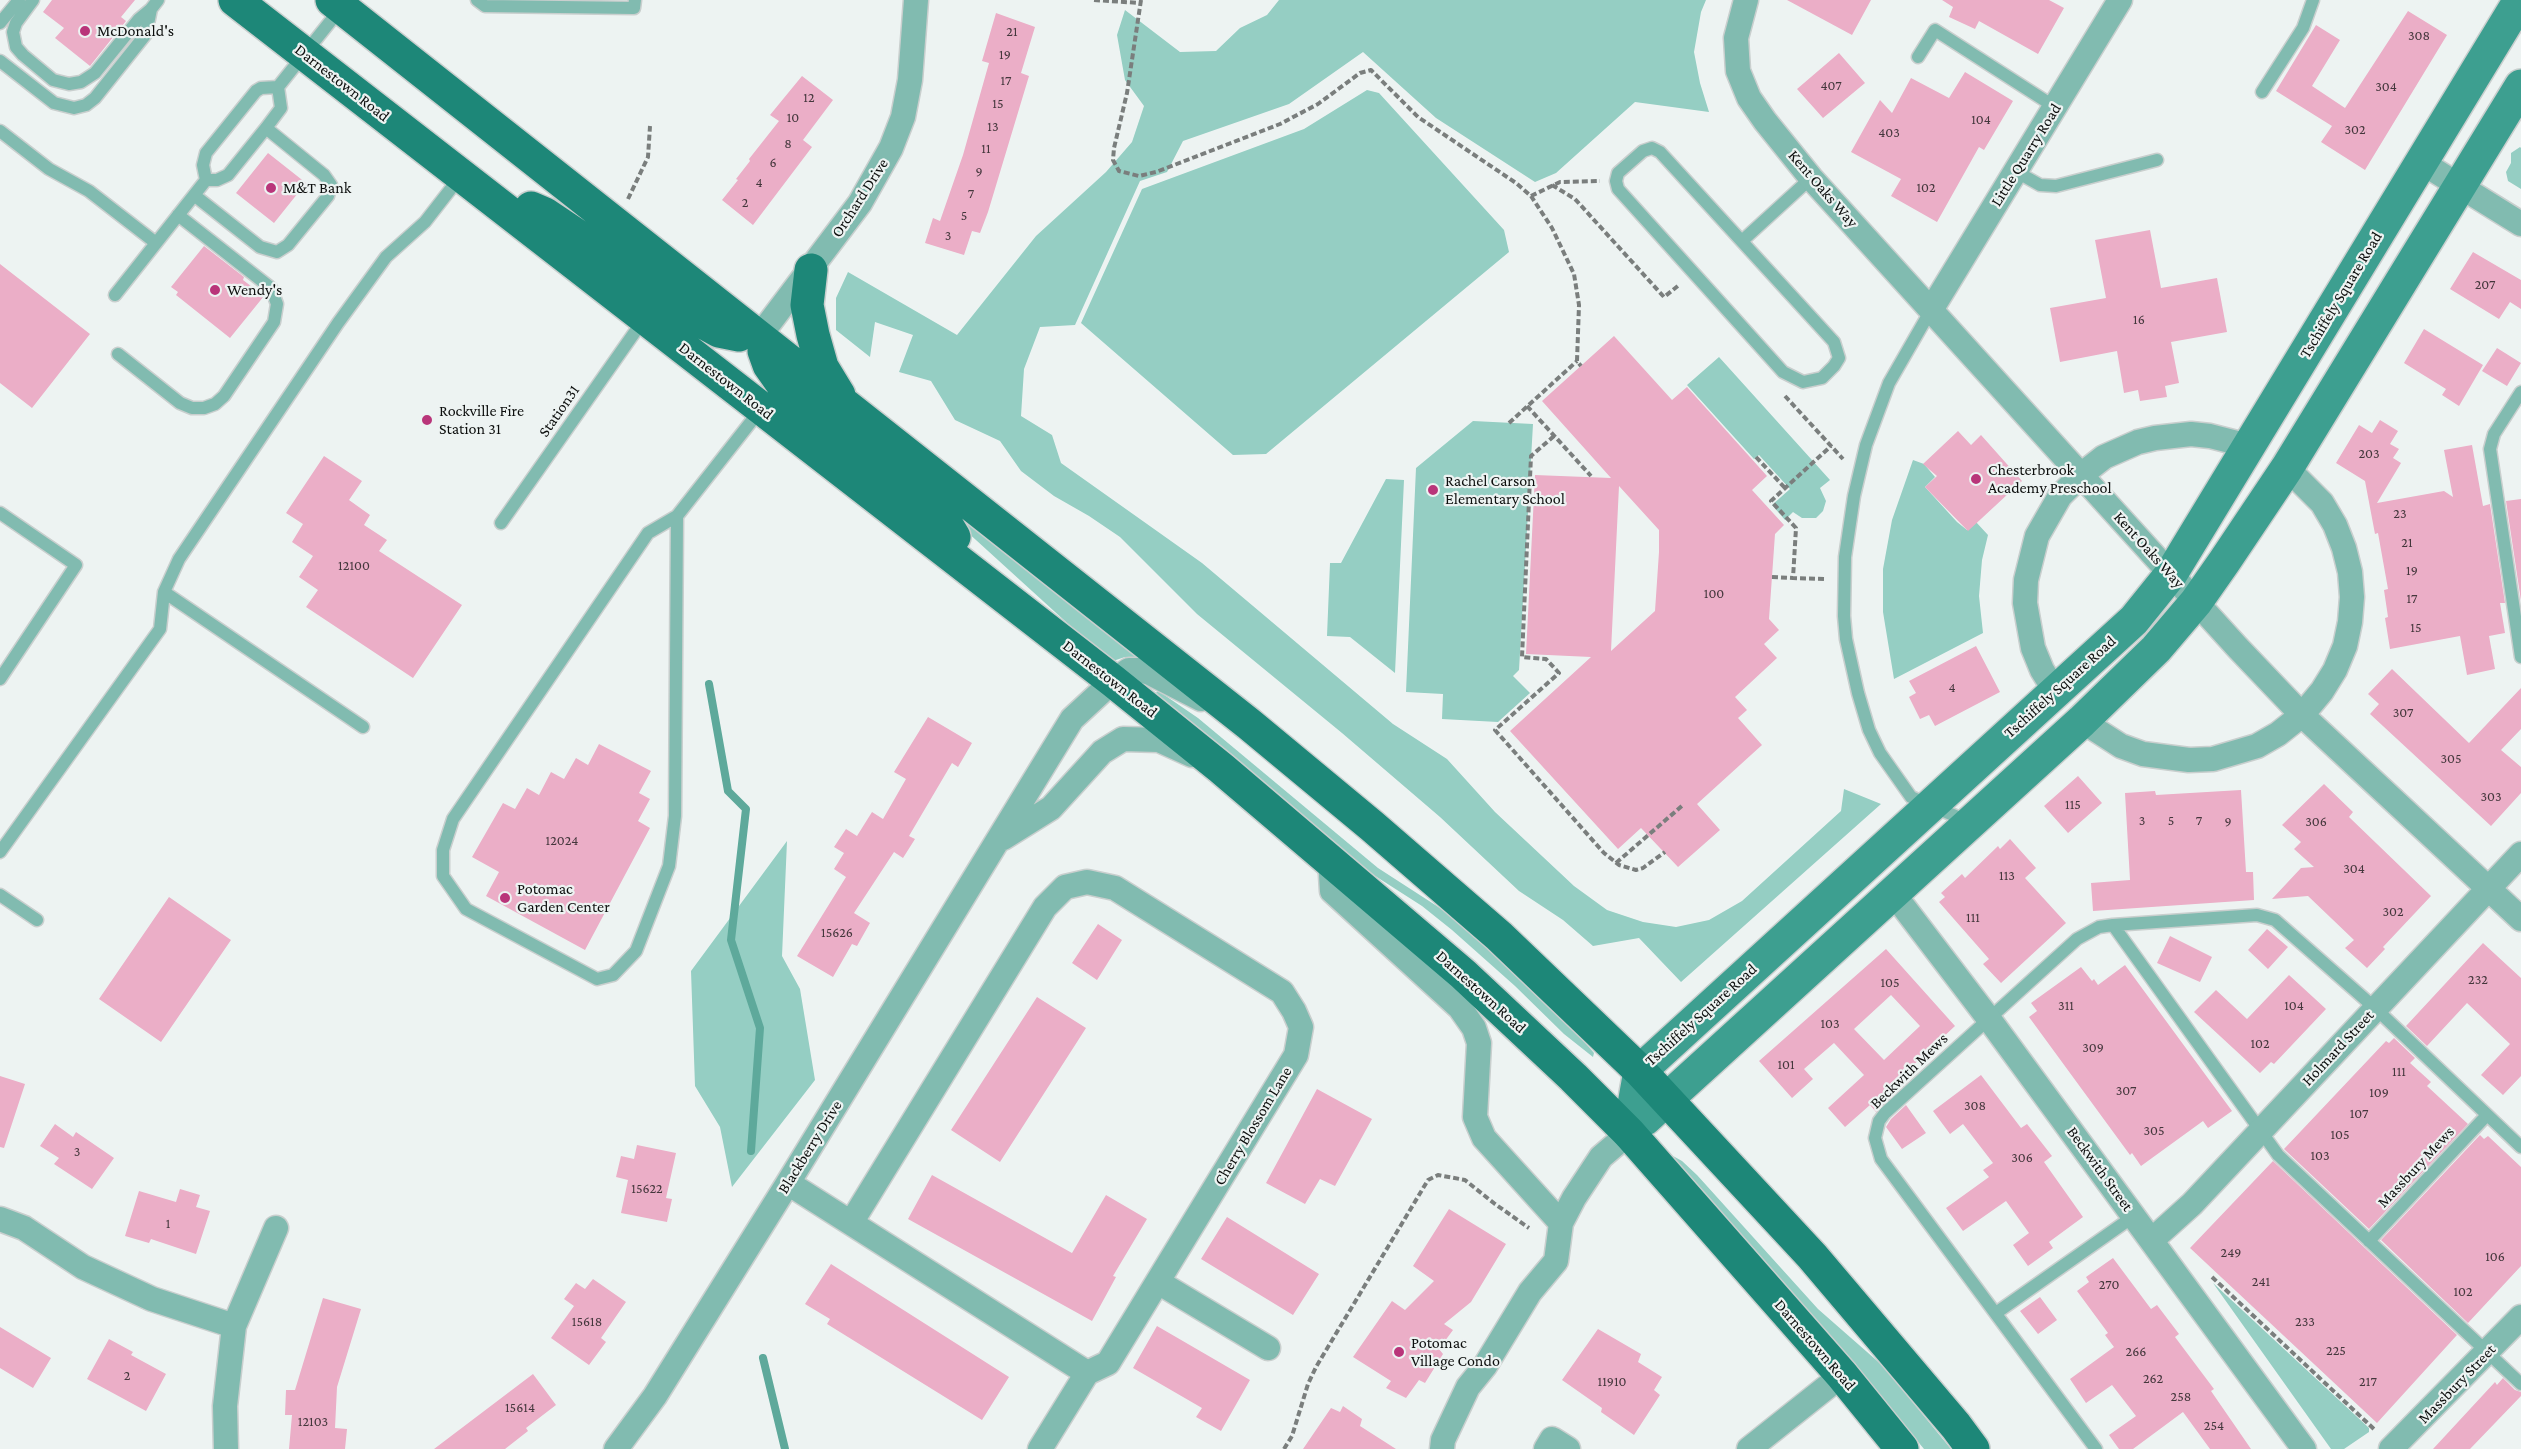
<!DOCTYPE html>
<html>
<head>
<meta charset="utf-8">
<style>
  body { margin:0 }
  canvas { display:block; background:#edf3f2 }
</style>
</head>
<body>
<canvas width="2521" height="1449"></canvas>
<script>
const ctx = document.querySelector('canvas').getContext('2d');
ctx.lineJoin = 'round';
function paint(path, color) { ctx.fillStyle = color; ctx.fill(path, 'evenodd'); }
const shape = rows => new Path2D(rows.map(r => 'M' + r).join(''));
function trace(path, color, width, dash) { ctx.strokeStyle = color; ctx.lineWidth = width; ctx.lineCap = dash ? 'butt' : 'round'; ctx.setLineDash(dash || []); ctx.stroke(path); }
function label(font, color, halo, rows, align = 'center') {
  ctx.font = font + ' "Crimson Pro",serif'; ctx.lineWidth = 4.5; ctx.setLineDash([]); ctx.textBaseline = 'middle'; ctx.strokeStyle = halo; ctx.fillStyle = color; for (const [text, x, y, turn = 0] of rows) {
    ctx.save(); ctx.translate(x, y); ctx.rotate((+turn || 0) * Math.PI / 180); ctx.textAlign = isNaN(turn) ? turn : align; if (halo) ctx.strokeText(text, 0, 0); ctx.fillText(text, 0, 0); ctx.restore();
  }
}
paint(shape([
  [1279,0,1706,0,1701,12,1694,52,1700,83,1709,112,1635,102,1556,173,1535,182,1436,118,1363,52,1289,104,1183,141,1167,172,1140,181,1075,325,1040,327,1024,369,1021,416,1052,435,1061,463,1202,563,1393,724,1447,759,1495,812,1574,886,1607,910,1643,922,1676,927,1709,920,1742,901,1841,811,1844,789,1881,804,1681,982,1639,938,1593,946,1563,920,1519,891,1440,817,1342,733,1197,614,1120,537,1089,516,1054,496,1021,471,1000,441,955,420,931,381,899,372,913,335,875,322,870,357,836,330,836,298,848,272,957,335,1036,236,1106,172,1132,142,1144,106,1125,80,1117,35,1125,10,1180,52,1216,51,1240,28,1267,15],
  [1367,90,1379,93,1504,230,1509,252,1266,454,1233,455,1081,323,1142,189,1304,129],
  [2520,147,2521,148,2521,189,2508,181,2506,172,2511,163,2511,153],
  [1719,357,1830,480,1820,488,1826,501,1823,511,1816,518,1802,518,1793,512,1785,520,1772,505,1790,489,1759,455,1754,459,1687,385],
  [1473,421,1533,424,1519,670,1513,676,1530,693,1498,722,1442,719,1443,694,1406,692,1416,468],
  [1913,460,1924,464,1935,477,1925,487,1957,522,1967,530,1976,522,1988,535,1982,560,1979,596,1983,633,1894,679,1883,612,1883,569,1892,520],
  [1386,479,1404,480,1395,673,1350,637,1327,636,1330,563,1341,563],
  [957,514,1145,662,1135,657,1125,657,1110,662,954,520],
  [1156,692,1160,692,1198,718,1378,868,1443,910,1471,933,1582,1039,1594,1053,1593,1057,1564,1034,1515,986,1452,930,1422,906,1369,872,1166,705],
  [787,841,782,956,800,989,815,1080,732,1187,720,1127,695,1086,691,971],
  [1673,1156,1682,1161,1697,1175,1818,1309,1883,1366,1951,1449,1924,1449,1831,1336,1689,1178],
  [2213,1283,2369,1428,2369,1432,2344,1449,2331,1449]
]), '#95cec3');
trace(shape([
  [709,684,728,791,746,809,731,940,760,1028,751,1151],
  [763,1358,785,1449]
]), '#5ea99b', 8);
paint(shape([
  [52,0,135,0,121,17,126,21,90,66,55,38,64,28,43,12],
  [1787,0,1871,0,1852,35],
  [1942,0,2049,0,2064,8,2038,54,1979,21,1975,29,1949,17,1953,7],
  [2408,11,2447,35,2365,170,2321,142,2332,126,2276,91,2316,25,2340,40,2312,86,2345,108],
  [996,13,1035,27,1021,73,1029,76,988,212,980,233,972,231,964,255,925,243,933,218,940,221,963,155,989,63,982,61],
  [1839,53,1865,83,1823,118,1797,89],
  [1965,72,2013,101,1984,150,1979,147,1937,222,1891,196,1901,179,1851,152,1880,100,1892,113,1911,78,1949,98],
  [802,76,833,100,803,140,812,147,753,225,722,200,738,180,736,179,750,161,749,159,779,121,770,115],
  [268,153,306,183,274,223,236,193],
  [2150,230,2161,288,2217,278,2227,332,2171,342,2179,383,2165,386,2167,397,2140,401,2138,390,2124,393,2117,351,2060,362,2050,308,2106,298,2095,240],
  [204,246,244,277,243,280,264,296,230,338,176,295,178,292,171,287],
  [2473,252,2521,280,2521,309,2510,302,2499,319,2450,289],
  [0,264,90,334,32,408,0,383],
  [2424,329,2483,365,2459,406,2442,395,2446,389,2404,363],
  [1614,336,1672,400,1687,387,1767,476,1752,490,1784,525,1775,534,1769,619,1779,630,1764,644,1777,658,1735,697,1747,710,1738,718,1762,745,1697,804,1720,830,1678,867,1641,828,1618,849,1510,731,1591,657,1526,654,1535,475,1611,478,1542,401],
  [1619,486,1659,530,1659,552,1655,611,1611,651],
  [2497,348,2521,363,2507,386,2482,371],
  [2380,420,2398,431,2390,444,2399,449,2393,458,2401,463,2377,503,2444,491,2453,497,2444,450,2472,445,2483,506,2490,504,2505,603,2500,603,2505,633,2489,636,2495,669,2467,675,2460,636,2390,649,2385,618,2388,617,2384,590,2388,589,2378,533,2375,534,2365,481,2336,463,2359,425,2372,433],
  [1958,431,1971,445,1981,435,2022,481,1968,531,1925,487,1937,476,1923,464],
  [324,456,362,481,349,500,370,515,364,525,387,540,379,551,462,605,413,678,306,607,318,590,299,577,313,556,292,542,303,524,286,513],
  [2521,499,2521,601,2506,501],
  [1976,646,2000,692,1935,726,1929,715,1920,719,1909,697,1916,693,1909,681],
  [2392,669,2469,743,2521,688,2521,729,2501,750,2521,767,2521,793,2491,826,2370,714,2379,704,2368,694],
  [928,717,972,743,958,767,952,763,909,836,915,839,903,858,894,852,854,913,870,923,857,946,852,944,833,977,797,956,846,877,834,869,844,853,834,847,846,829,857,836,872,812,883,819,906,779,894,772],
  [599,744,651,771,639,793,650,799,638,821,650,828,585,950,486,896,499,872,472,857,503,803,515,809,527,788,539,795,551,772,564,779,576,758,588,765],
  [2078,776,2102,803,2068,833,2044,806],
  [2324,784,2353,812,2349,817,2431,896,2383,947,2385,949,2367,968,2345,948,2354,940,2308,896,2272,899,2301,868,2314,867,2294,849,2301,842,2282,825],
  [2241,790,2246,872,2253,872,2254,900,2093,911,2091,883,2130,880,2125,793,2155,791,2156,795],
  [2010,839,2036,868,2025,878,2066,923,2001,983,1983,964,1989,959,1939,902,1945,897,1941,893,1962,874,1965,878,1998,846,2000,849],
  [169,897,231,940,161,1042,99,999],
  [1098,924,1122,940,1097,980,1072,963],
  [2267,929,2288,947,2268,969,2248,950],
  [2170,936,2212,957,2200,982,2157,963],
  [2483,943,2521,978,2521,1076,2503,1095,2481,1075,2510,1044,2467,1003,2427,1046,2406,1026],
  [1886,949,1955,1026,1892,1085,1896,1092,1876,1112,1870,1105,1845,1127,1828,1108,1864,1075,1834,1043,1804,1069,1813,1079,1792,1098,1759,1061],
  [1891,995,1920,1026,1884,1060,1854,1029],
  [2125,965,2232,1111,2208,1128,2203,1121,2141,1166,2132,1153,2130,1155,2029,1017,2037,1011,2031,1003,2081,967,2092,981,2094,979,2098,985],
  [2289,975,2326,1009,2274,1064,2271,1062,2260,1073,2194,1012,2216,990,2247,1019],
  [1037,997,1086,1028,1000,1162,951,1130],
  [2394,1038,2415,1058,2410,1063,2431,1082,2427,1086,2468,1124,2369,1229,2284,1149,2386,1041,2389,1043],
  [1981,1075,2021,1128,2027,1124,2052,1156,2044,1162,2083,1217,2049,1242,2053,1248,2028,1266,2013,1245,2029,1233,2006,1201,1963,1231,1946,1208,1989,1177,1983,1170,1993,1163,1963,1124,1950,1134,1933,1111],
  [0,1076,25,1084,4,1148,0,1147],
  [1317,1089,1372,1119,1335,1186,1320,1179,1305,1204,1266,1183],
  [1906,1105,1926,1133,1902,1149,1886,1127,1891,1119],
  [55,1124,73,1137,76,1132,114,1158,92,1189,54,1164,59,1158,40,1146],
  [2480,1135,2484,1139,2488,1136,2521,1167,2521,1266,2468,1323,2381,1240],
  [637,1145,676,1153,666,1198,672,1199,667,1222,621,1213,628,1180,616,1177,621,1156,634,1159],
  [2273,1161,2457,1335,2377,1423,2190,1248],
  [932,1175,1072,1253,1106,1195,1147,1219,1113,1276,1116,1277,1092,1321,908,1219],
  [180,1189,200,1195,196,1207,210,1211,196,1254,151,1239,149,1243,125,1236,139,1191,176,1202],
  [1449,1209,1506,1244,1471,1302,1444,1324,1453,1330,1439,1349,1443,1354,1425,1383,1419,1380,1406,1398,1386,1388,1391,1381,1353,1357,1392,1301,1405,1310,1434,1281,1413,1266],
  [1227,1217,1319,1274,1293,1315,1201,1259],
  [2113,1258,2151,1309,2157,1305,2179,1334,2175,1337,2214,1389,2211,1391,2251,1449,2210,1449,2183,1412,2133,1449,2119,1449,2109,1435,2136,1416,2112,1385,2086,1403,2070,1379,2114,1347,2105,1335,2108,1333,2077,1291,2089,1282,2086,1277],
  [831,1264,1009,1377,982,1420,827,1324,830,1319,805,1304],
  [593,1279,626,1302,601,1338,606,1342,589,1365,551,1338,574,1306,564,1299,576,1283,585,1289],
  [2040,1297,2057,1320,2038,1334,2020,1311],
  [323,1298,361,1309,337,1387,335,1428,347,1429,345,1449,289,1449,292,1415,285,1415,286,1390,295,1390],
  [1157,1326,1250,1380,1221,1431,1196,1417,1202,1408,1133,1368],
  [0,1327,51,1358,33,1388,0,1368],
  [1598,1329,1641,1354,1638,1362,1662,1377,1654,1390,1660,1395,1634,1435,1601,1412,1602,1408,1562,1380],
  [109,1339,133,1352,131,1355,166,1374,146,1411,87,1379],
  [533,1374,556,1405,526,1428,528,1431,505,1449,434,1449],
  [2503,1378,2515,1390,2521,1392,2521,1396,2470,1449,2433,1449,2495,1382,2497,1385],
  [1343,1406,1362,1419,1360,1426,1396,1449,1303,1449,1331,1408,1340,1412]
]), '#ebaec7');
const lane = shape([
  [33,0,16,23,13,32,16,47,23,55,53,80,69,84,81,82,95,73,139,19,151,9],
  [477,0,485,6,634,8,635,0],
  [0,23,19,0],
  [1918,57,1935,30,2055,107],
  [0,61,54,103,74,108,86,105,95,98,146,34,151,9,158,0],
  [2262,92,2303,28,2313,0],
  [0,131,49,169,89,191,156,243],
  [1652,148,1660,152,1834,342,1839,358,1834,366,1822,378,1803,382,1783,372,1618,189,1616,181,1618,173,1643,151,1652,148],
  [2015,171,2040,185,2056,186,2157,160],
  [206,180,203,165,206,153,256,91,261,88,278,87],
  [194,195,260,247,277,252,288,245,328,196,331,185,324,175,266,128],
  [1742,241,1811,178],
  [115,295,206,180,217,180,228,175,266,128,281,108,278,87,341,8],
  [1931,310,1889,383,1866,445,1854,496,1845,557,1844,616,1846,639,1858,693,1869,730,1880,753,1911,797,1967,821],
  [118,354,180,403,192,408,204,408,215,404,224,396,274,322,277,304,271,288,178,215],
  [2521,392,2494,434,2490,449,2521,657],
  [0,513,76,565,0,679],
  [677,516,675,816,669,866,636,951,613,975,597,979,466,909,443,876,443,850,453,819,648,533,677,516,761,409],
  [501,523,644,319],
  [164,592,363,727],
  [0,852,160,629,164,592,179,559,338,323,386,257,425,222,460,177],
  [0,895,37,920],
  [2113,925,2278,1155,2521,1384],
  [2369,1241,2487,1115],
  [1996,1313,2134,1216],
  [2096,1449,1881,1159,1875,1138,1879,1121,1885,1113,2077,939,2099,927,2113,925,2257,915,2275,920,2375,1008,2521,1147]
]);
const street = shape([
  [1746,0,1736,38,1738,71,1749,98,1765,121,1811,178,2238,648,2302,715,2521,919],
  [2421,162,2521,224],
  [1931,310,2120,0],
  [758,338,860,203,891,148,903,117,910,80,916,0],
  [2055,691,2042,670,2033,648,2025,603,2026,580,2037,536,2060,496,2081,475,2104,457,2138,442,2155,438,2191,434,2210,436,2249,446],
  [2082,721,2121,746,2143,754,2189,760,2213,759,2257,746,2278,734,2302,715,2322,691,2335,670,2345,646,2350,622,2352,597,2350,572,2344,548,2335,525,2322,503,2287,468],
  [1003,838,1051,808,1102,752,1123,739,1159,740,1192,755],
  [1330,859,1332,891,1460,1008,1474,1028,1479,1043,1475,1117,1484,1138,1561,1223],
  [1893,893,1989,1019,2304,1449],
  [788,1183,851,1223,1045,907,1065,887,1087,882,1115,888,1282,992,1294,1011,1301,1027,1296,1055,1108,1363,1087,1373,851,1223],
  [0,1219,24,1228,83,1267,152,1299,234,1326],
  [2152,1240,2192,1204,2521,854],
  [1158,1282,1268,1348],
  [226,1449,225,1406,234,1326,276,1228],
  [616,1449,655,1396,788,1183,1072,719,1113,681,1129,670,1139,670,1150,673,1201,699],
  [1040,1449,1087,1373],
  [1442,1449,1443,1440,1468,1387,1485,1366,1530,1292,1556,1261,1561,1223,1574,1198,1601,1157,1629,1133],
  [1546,1449,1552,1439,1568,1449],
  [1749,1449,1842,1375],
  [2391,1449,2521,1317]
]);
const secondary = shape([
  [1645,1119,2082,721,2156,649,2196,602,2224,562,2287,468,2521,86],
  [1629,1133,1640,1071,2134,620,2171,574,2520,0]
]);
const primary = shape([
  [235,0,1113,681,1221,768,1463,974,1573,1077,1629,1133,1842,1375,1902,1449],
  [332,0,1249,724,1372,826,1499,936,1640,1071,1812,1256,1956,1426,1973,1449],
  [531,208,545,214,618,263,670,304,719,331,739,335],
  [811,270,807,305,813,335,822,367,839,395],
  [764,351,769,365,790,395,945,522,954,537]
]);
trace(lane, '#c9cfce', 15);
trace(street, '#c9cfce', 27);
trace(secondary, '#c9cfce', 36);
trace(primary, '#c9cfce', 36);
trace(shape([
  [1094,0,1140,3],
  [1141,0,1127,93,1114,148,1113,160,1119,171,1139,176,1156,172,1280,124,1318,104,1360,73,1371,70,1418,117,1516,183,1531,196,1552,228,1574,274,1579,305,1577,361,1581,366],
  [1552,185,1575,199,1664,297,1679,285],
  [1531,196,1560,182,1600,181],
  [628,199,648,157,650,126],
  [1785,396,1843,459],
  [1527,406,1591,476],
  [1509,423,1577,361],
  [1554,436,1531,456,1522,657,1546,659,1559,673,1495,730,1604,853,1619,865,1636,870,1643,868,1665,852],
  [1756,457,1785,488],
  [1772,577,1793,578],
  [1824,579,1793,578,1796,528,1771,501,1831,446],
  [1616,863,1683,805],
  [2212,1277,2375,1430],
  [1284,1449,1292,1436,1308,1384,1316,1367,1428,1180,1438,1175,1465,1180,1495,1204,1529,1228]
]), '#7a7e7d', 4, [6, 3]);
trace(lane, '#81bbb0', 12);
trace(street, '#81bbb0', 24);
trace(secondary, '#3d9f90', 33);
trace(primary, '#1d8778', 33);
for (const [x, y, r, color] of [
  [85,31,6,"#b9357a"],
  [271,188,6,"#b9357a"],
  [215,290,6,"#b9357a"],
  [427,420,6,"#b9357a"],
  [1976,479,6,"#b9357a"],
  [1433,490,6,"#b9357a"],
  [505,898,6,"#b9357a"],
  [1399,1352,6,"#b9357a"]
]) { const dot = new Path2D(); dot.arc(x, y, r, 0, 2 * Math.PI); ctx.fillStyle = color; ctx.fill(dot); trace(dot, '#edf3f2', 2); }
label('14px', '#44373c', null, [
  ["21",1012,32],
  ["308",2419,36],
  ["19",1005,55],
  ["17",1006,81],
  ["407",1831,86],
  ["304",2386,87],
  ["12",809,98],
  ["15",998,104],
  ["10",793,118],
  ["104",1981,120],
  ["13",993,127],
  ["302",2355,130],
  ["403",1889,133],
  ["8",788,144],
  ["11",986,149],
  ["6",773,163],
  ["9",979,172],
  ["4",759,183],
  ["102",1926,188],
  ["7",971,194],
  ["2",745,203],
  ["5",964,216],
  ["3",948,236],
  ["207",2485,285],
  ["16",2139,320],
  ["203",2369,454],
  ["23",2400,514],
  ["21",2407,543],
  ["12100",354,566],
  ["19",2412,571],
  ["100",1714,594],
  ["17",2412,599],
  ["15",2416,628],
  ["4",1952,688],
  ["307",2403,713],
  ["305",2451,759],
  ["303",2491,797],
  ["115",2073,805],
  ["3",2142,821],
  ["5",2171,821],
  ["7",2199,821],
  ["9",2228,822],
  ["306",2316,822],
  ["12024",562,841],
  ["304",2354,869],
  ["113",2007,876],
  ["302",2393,912],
  ["111",1973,918],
  ["15626",837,933],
  ["232",2478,980],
  ["105",1890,983],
  ["311",2066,1006],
  ["104",2294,1006],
  ["103",1830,1024],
  ["102",2260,1044],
  ["309",2093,1048],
  ["101",1786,1065],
  ["111",2399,1072],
  ["307",2126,1091],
  ["109",2379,1093],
  ["308",1975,1106],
  ["107",2359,1114],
  ["305",2154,1131],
  ["105",2340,1135],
  ["3",77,1152],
  ["103",2320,1156],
  ["306",2022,1158],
  ["15622",647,1189],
  ["1",168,1224],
  ["249",2231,1253],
  ["106",2495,1257],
  ["241",2261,1282],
  ["270",2109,1285],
  ["102",2463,1292],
  ["15618",587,1322],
  ["233",2305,1322],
  ["225",2336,1351],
  ["266",2136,1352],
  ["2",127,1376],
  ["262",2153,1379],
  ["11910",1612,1382],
  ["217",2368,1382],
  ["258",2181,1397],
  ["15614",520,1408],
  ["12103",313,1422],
  ["254",2214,1426]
]);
label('16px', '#0d0f0e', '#edf3f2', [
  ["McDonald's",97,31],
  ["M&T Bank",283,188],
  ["Wendy's",227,290],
  ["Rockville Fire",439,411],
  ["Station 31",439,429],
  ["Chesterbrook",1988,470],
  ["Academy Preschool",1988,488],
  ["Rachel Carson",1445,481],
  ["Elementary School",1445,499],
  ["Potomac",517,889],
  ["Garden Center",517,907],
  ["Potomac",1411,1343],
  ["Village Condo",1411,1361]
], 'left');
label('16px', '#0d0f0e', '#edf3f2', [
  ["Darnestown Road",342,83,38],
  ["Little Quarry Road",2026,155,-58],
  ["Kent Oaks Way",1823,189,49],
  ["Orchard Drive",860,198,-57],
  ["Tschiffely Square Road",2341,295,-59],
  ["Darnestown Road",726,381,38],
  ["Station31",559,411,-55],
  ["Kent Oaks Way",2149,550,48],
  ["Darnestown Road",1110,679,38],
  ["Tschiffely Square Road",2060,687,-42],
  ["Darnestown Road",1481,992,42],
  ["Tschiffely Square Road",1701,1015,-42],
  ["Holmard Street",2338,1048,-47],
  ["Beckwith Mews",1909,1071,-44],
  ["Cherry Blossom Lane",1253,1126,-59],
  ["Blackberry Drive",810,1147,-58],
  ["Massbury Mews",2416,1167,-47],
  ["Beckwith Street",2100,1169,54],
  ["Darnestown Road",1815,1345,49],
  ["Massbury Street",2457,1384,-46]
]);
</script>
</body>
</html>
